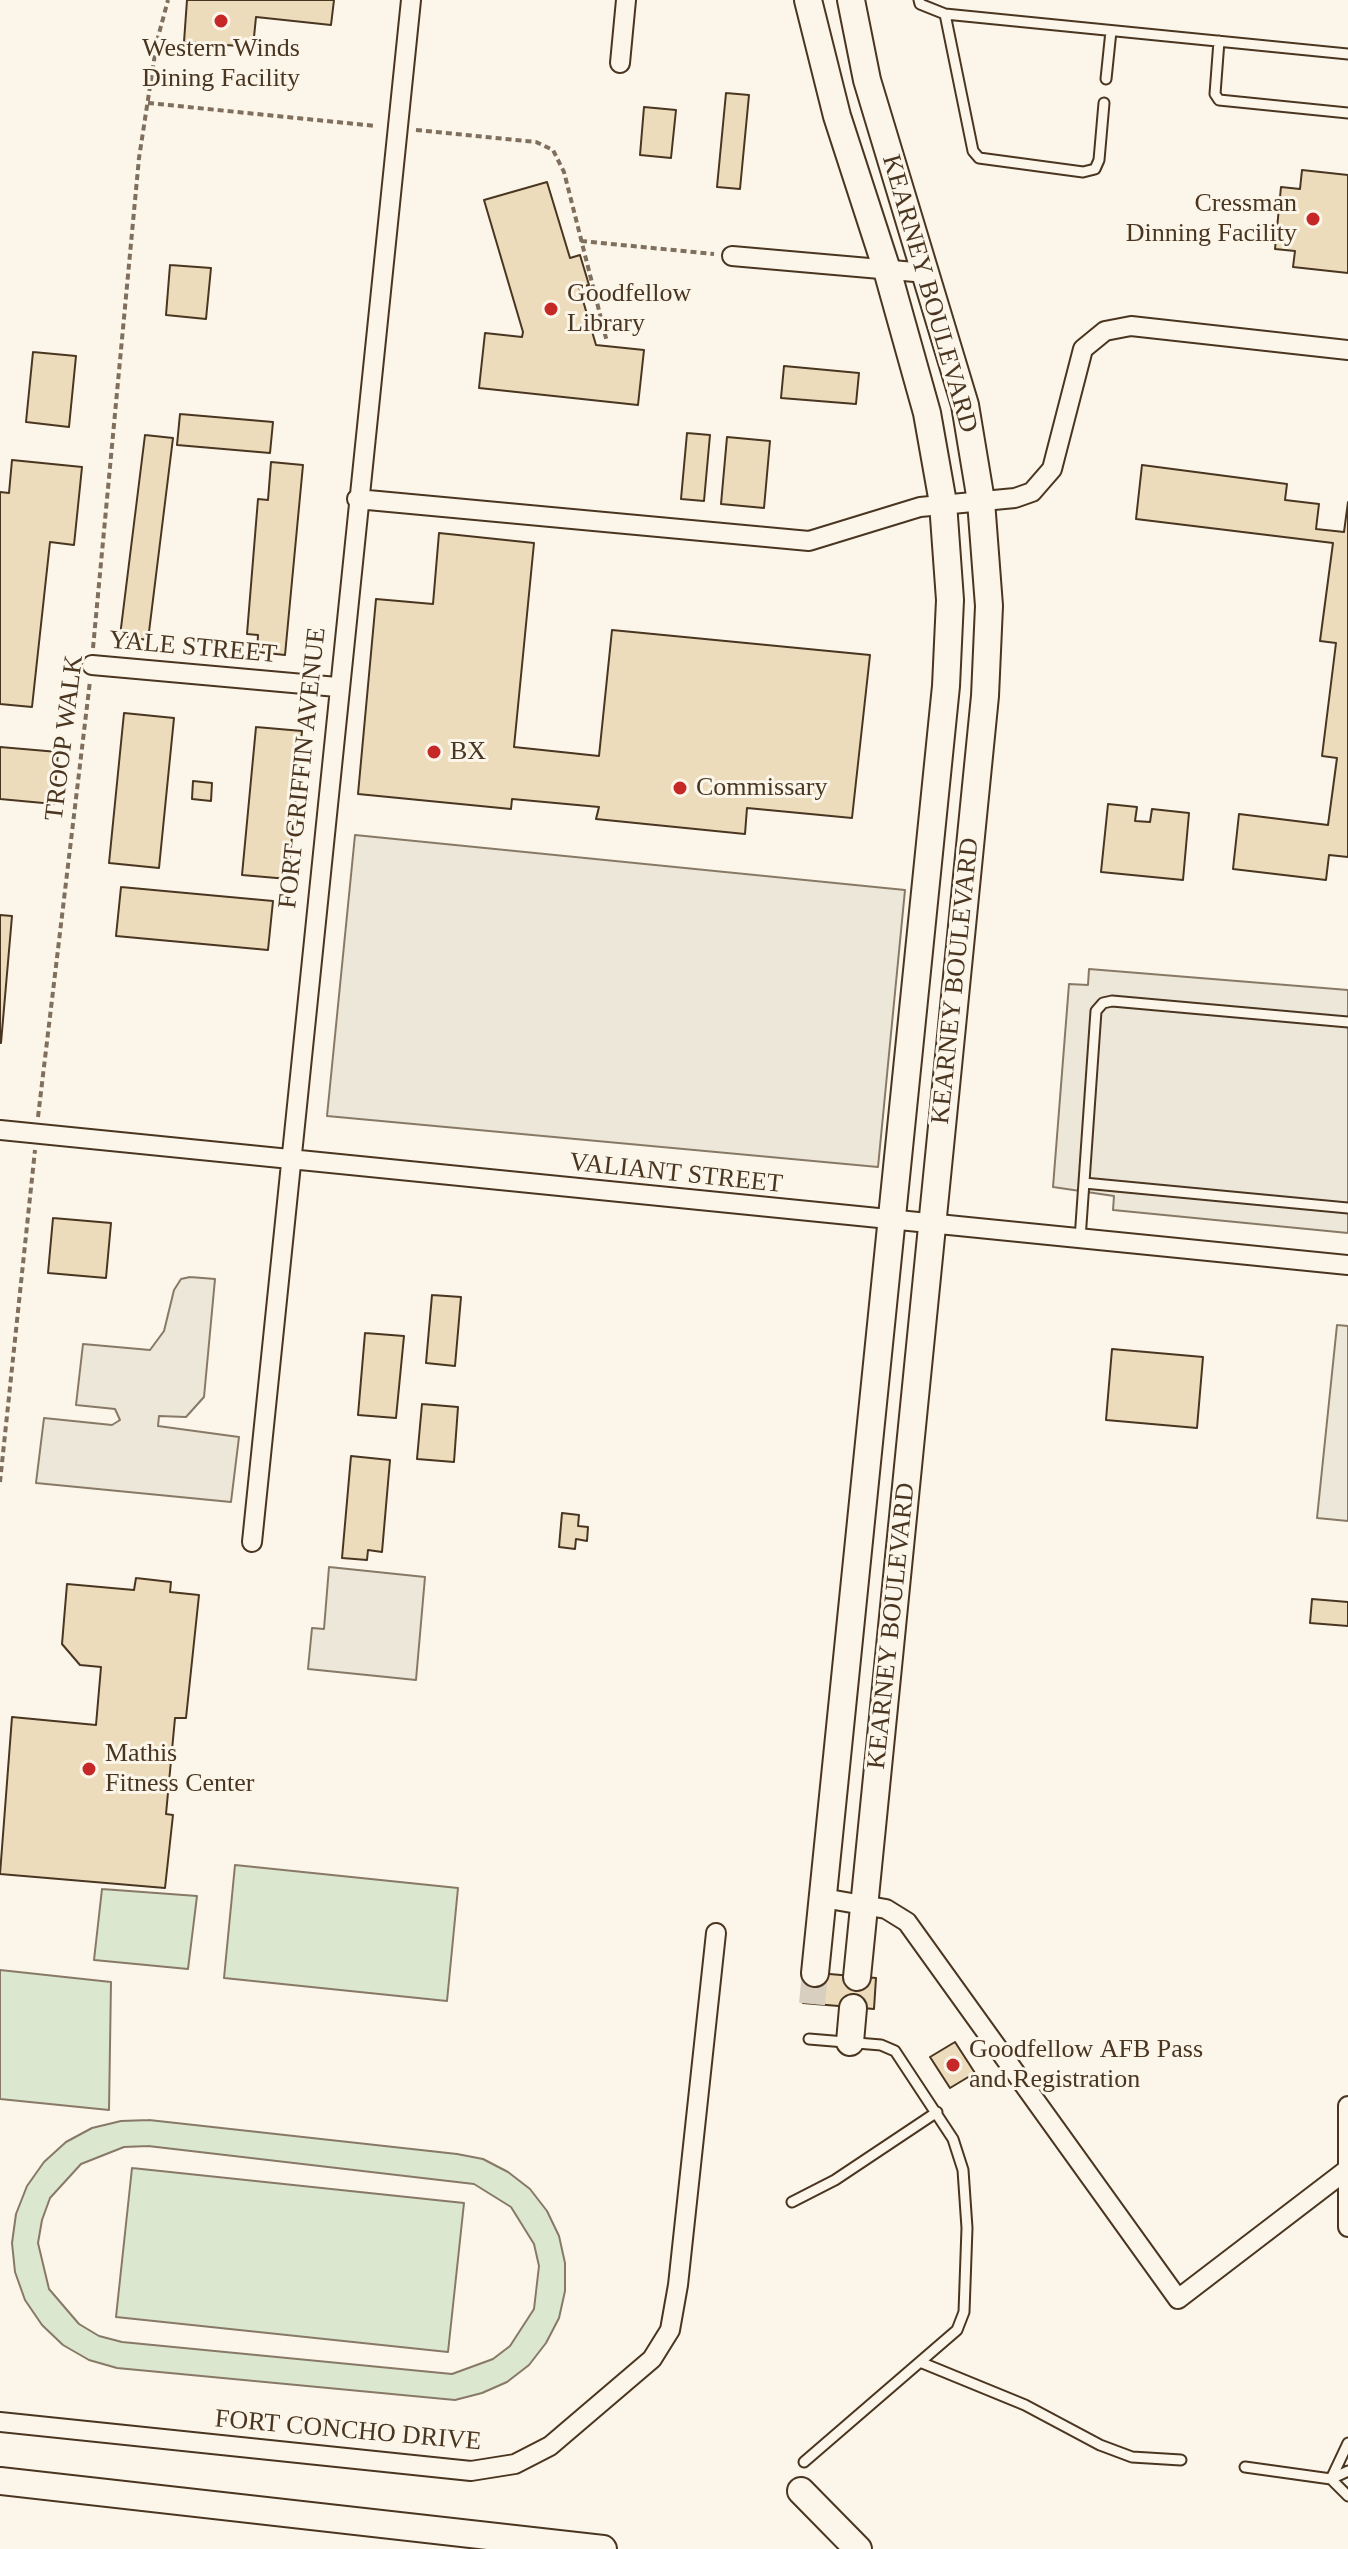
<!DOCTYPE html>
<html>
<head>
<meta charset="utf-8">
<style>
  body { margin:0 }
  canvas { display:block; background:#fbf6e9 }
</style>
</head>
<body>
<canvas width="1348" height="2549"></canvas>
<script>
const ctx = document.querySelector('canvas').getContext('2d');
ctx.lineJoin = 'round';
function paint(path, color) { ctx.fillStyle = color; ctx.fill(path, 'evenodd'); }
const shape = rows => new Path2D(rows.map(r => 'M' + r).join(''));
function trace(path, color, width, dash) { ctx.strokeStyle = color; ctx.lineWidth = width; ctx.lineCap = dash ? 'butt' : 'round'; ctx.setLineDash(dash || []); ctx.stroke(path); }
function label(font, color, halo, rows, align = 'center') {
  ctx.font = font + ' "Times New Roman",serif'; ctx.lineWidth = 6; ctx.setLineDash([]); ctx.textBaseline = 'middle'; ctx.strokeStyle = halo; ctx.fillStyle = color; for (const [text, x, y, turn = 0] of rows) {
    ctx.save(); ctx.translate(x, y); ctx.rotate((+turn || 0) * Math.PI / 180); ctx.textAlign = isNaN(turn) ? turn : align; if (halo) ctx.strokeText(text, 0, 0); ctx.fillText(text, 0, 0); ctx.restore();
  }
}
const green = shape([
  [235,1865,458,1888,447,2001,224,1978,235,1865],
  [102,1889,197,1896,188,1969,94,1960,102,1889],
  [0,1970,111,1982,109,2110,0,2099,0,1970],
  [149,2120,457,2154,483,2159,508,2172,530,2189,547,2211,559,2236,565,2263,565,2291,559,2318,546,2343,529,2365,507,2382,482,2393,455,2400,117,2368,89,2360,63,2345,42,2325,25,2300,15,2272,12,2243,16,2214,27,2186,44,2162,66,2142,92,2128,121,2121,149,2120],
  [148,2146,474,2184,511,2207,534,2244,539,2266,534,2309,510,2346,493,2359,452,2374,122,2342,99,2336,79,2324,49,2289,38,2243,42,2220,50,2198,81,2164,124,2147,148,2146],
  [132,2168,464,2203,448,2352,116,2317,132,2168]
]);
paint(green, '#dce7d0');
trace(green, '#887966', 2);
const parking = shape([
  [355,835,905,890,878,1167,327,1116,355,835],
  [1089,969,1348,990,1348,1233,1113,1210,1114,1196,1053,1187,1069,984,1088,985,1089,969],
  [190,1277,215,1279,204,1397,186,1417,159,1416,158,1426,239,1437,231,1502,36,1483,44,1418,112,1425,120,1420,115,1409,76,1405,83,1344,150,1350,164,1331,174,1290,181,1279,190,1277],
  [1337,1325,1348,1326,1348,1521,1317,1518,1337,1325],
  [329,1567,425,1577,416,1680,308,1669,312,1628,324,1629,329,1567]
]);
paint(parking, '#ede7d9');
trace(parking, '#887966', 2);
const building = shape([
  [187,0,334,0,331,25,256,17,253,47,184,42,187,0],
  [726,93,749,95,740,189,717,187,726,93],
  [644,107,676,110,671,158,640,155,644,107],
  [1302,170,1348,175,1348,273,1293,267,1295,251,1275,249,1281,187,1300,189,1302,170],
  [547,182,570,258,580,255,589,285,579,287,596,345,644,350,638,405,479,388,485,333,522,337,523,332,484,200,547,182],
  [170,265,211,268,206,319,166,315,170,265],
  [33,352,76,356,69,427,26,422,33,352],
  [784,366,859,373,856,404,781,398,784,366],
  [180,414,273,422,270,453,177,445,180,414],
  [687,433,710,435,704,501,681,499,687,433],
  [145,435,173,438,148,640,120,636,145,435],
  [727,437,770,441,764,508,721,504,727,437],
  [12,460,82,467,74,545,50,542,32,707,0,704,0,492,9,493,12,460],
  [271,462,303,465,285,655,257,652,258,635,247,634,258,499,268,500,271,462],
  [1142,465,1287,484,1285,500,1319,504,1316,529,1344,532,1348,502,1348,857,1329,855,1326,880,1233,869,1239,814,1328,825,1337,758,1322,756,1336,643,1320,641,1333,543,1136,519,1142,465],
  [439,533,534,543,514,747,599,756,612,630,870,655,852,818,747,808,745,834,596,819,599,807,512,799,511,809,358,794,376,599,433,604,439,533],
  [124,713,174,718,159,868,109,863,124,713],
  [256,727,302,731,288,879,242,875,256,727],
  [0,747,58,752,54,804,0,799,0,747],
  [193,781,212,783,211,801,192,799,193,781],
  [1108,804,1137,807,1135,821,1150,822,1152,809,1189,813,1183,880,1101,872,1108,804],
  [121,887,273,901,268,950,116,936,121,887],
  [0,915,12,916,1,1043,0,1043,0,915],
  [53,1218,111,1223,106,1278,48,1273,53,1218],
  [432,1295,461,1297,455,1366,426,1363,432,1295],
  [365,1333,404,1336,396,1418,358,1415,365,1333],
  [1112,1349,1203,1357,1197,1428,1106,1420,1112,1349],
  [422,1404,458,1407,454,1462,417,1459,422,1404],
  [351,1456,390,1460,382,1552,368,1550,367,1560,342,1558,351,1456],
  [562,1513,579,1515,578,1526,588,1527,587,1541,576,1539,575,1549,559,1547,562,1513],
  [136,1578,171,1582,170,1592,199,1595,186,1718,175,1718,166,1814,173,1815,165,1888,0,1874,12,1717,96,1725,101,1667,80,1665,62,1644,67,1584,134,1590,136,1578],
  [1312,1599,1348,1602,1348,1626,1310,1623,1312,1599],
  [806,1972,876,1978,874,2009,803,2003,806,1972],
  [955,2042,975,2073,950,2088,930,2057,955,2042]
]);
paint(building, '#ecdcbc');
trace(building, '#4a3520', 2);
trace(shape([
  [812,2004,815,1973]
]), '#d8cfc1', 26, [26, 13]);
const lane = shape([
  [919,0,920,4,945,14,1348,54],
  [945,14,973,151,979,158,1083,172,1095,169,1099,160,1104,103],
  [1219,41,1215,94,1219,100,1348,113],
  [1106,79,1111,31],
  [1084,1183,1348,1208],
  [1080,1239,1096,1011,1103,1003,1112,1001,1348,1022],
  [792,2202,835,2180,937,2112],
  [920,2362,1025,2405,1100,2445,1132,2457,1181,2460],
  [804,2462,957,2330,964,2312,967,2228,963,2170,953,2139,895,2051,881,2045,809,2039],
  [1245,2467,1331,2479,1348,2471],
  [1331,2479,1348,2443],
  [1331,2479,1348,2496]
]);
const street = shape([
  [620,63,626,0],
  [732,256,926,273],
  [357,499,809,541,920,507,1015,498,1032,492,1052,469,1083,349,1105,331,1131,326,1348,350],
  [92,665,337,687],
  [0,1130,1348,1265],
  [252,1542,411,0],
  [823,1898,886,1909,907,1922,1178,2299,1348,2169],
  [1348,2106,1348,2227],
  [0,2422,471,2471,515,2464,550,2446,652,2359,670,2330,678,2285,716,1933]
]);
const secondary = shape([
  [808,0,837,116,887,270,927,413,943,503,950,600,946,686,815,1973],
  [851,0,867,80,965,405,981,501,989,606,985,696,857,1977],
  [850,2042,853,2008],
  [0,2481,603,2549],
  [801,2491,858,2549]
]);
trace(lane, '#4a3520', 13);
trace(street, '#4a3520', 22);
trace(secondary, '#4a3520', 30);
trace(shape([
  [148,103,376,126],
  [416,130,536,142,553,150,564,172,607,342],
  [581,241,714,254],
  [93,648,139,158,157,41,168,0],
  [38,1117,90,681],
  [0,1482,35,1150]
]), '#7f6f5c', 4, [6, 4]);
trace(lane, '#fbf6e9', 9);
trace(street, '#fbf6e9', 18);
trace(secondary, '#fbf6e9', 26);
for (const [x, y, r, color] of [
  [221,21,8,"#c62828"],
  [1313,219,8,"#c62828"],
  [551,309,8,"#c62828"],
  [434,752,8,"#c62828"],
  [680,788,8,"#c62828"],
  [89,1769,8,"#c62828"],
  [953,2065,8,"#c62828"]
]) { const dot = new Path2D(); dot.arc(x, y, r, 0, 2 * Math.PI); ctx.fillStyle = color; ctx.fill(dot); trace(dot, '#fbf6e9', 3); }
label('26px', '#4a3520', '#fbf6e9', [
  ["Western Winds",221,49,"center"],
  ["Dining Facility",221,79,"center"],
  ["Cressman",1297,204,"right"],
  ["Dinning Facility",1297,234,"right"],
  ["Goodfellow",567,294],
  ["Library",567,324],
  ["BX",450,752],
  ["Commissary",696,788],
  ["Mathis",105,1754],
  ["Fitness Center",105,1784],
  ["Goodfellow AFB Pass",969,2050],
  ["and Registration",969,2080]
], 'left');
label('26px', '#4a3520', '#fbf6e9', [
  ["KEARNEY BOULEVARD",929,294,74],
  ["YALE STREET",193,648,5],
  ["TROOP WALK",65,738,-83],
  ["FORT GRIFFIN AVENUE",303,768,-84],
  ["KEARNEY BOULEVARD",956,981,-84],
  ["VALIANT STREET",676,1174,6],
  ["KEARNEY BOULEVARD",892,1626,-84],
  ["FORT CONCHO DRIVE",348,2431,5]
]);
</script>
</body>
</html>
